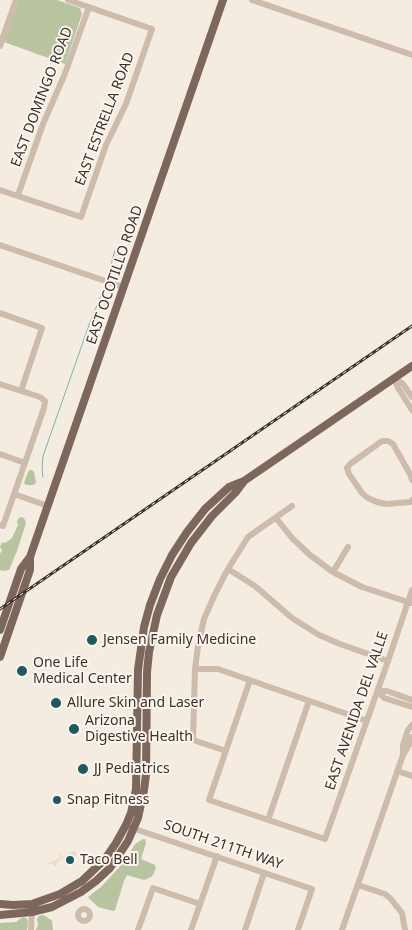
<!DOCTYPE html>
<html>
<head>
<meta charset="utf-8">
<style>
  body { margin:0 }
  canvas { display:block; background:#f4ebe1 }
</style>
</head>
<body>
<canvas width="412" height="930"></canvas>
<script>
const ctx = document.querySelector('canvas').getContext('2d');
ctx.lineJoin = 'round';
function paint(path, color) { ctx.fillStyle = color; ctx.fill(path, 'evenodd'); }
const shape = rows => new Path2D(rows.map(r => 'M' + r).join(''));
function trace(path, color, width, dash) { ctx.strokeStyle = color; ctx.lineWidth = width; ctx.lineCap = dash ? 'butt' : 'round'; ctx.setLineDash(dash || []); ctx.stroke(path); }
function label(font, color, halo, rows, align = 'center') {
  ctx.font = font + ' "Noto Sans",sans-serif'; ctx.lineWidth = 4; ctx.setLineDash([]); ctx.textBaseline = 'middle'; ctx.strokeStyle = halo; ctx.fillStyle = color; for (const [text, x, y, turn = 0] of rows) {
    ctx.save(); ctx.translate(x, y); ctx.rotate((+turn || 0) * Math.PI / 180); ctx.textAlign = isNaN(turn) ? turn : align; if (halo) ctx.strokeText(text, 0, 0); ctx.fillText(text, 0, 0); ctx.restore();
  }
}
paint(shape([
  [19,0,57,0,80,8,82,14,65,64,4,42],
  [29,470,32,470,34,472,36,482,34,485,26,485,24,483,25,480],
  [21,517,24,518,26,523,17,551,9,570,2,571,0,570,0,554,2,550,0,547,2,542,5,543,12,538,18,525,17,521,19,518],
  [143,839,145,839,146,843,141,859,155,865,156,868,153,875,151,877,144,880,127,875,124,881,115,910,113,911,98,907,88,897,101,887,125,861,135,844],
  [43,915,47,917,52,921,53,930,36,930,38,925,37,919,39,916],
  [24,917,27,919,28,922,27,930,0,930,0,923,16,922,21,918]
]), '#b8c4a0');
paint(shape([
  [75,851,76,857,74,860,70,855,61,859,56,864,57,866,55,867,52,863,47,865,46,864,60,858,59,853,62,857]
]), '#ecdcc8');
trace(shape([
  [113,257,122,259],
  [111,265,115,250],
  [43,477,42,470,43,456,89,325,102,293]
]), '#7fb0b2', 1);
trace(shape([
  [252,0,412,55],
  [0,46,16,0],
  [0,190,81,217,106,145,126,104,152,29,68,0],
  [18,195,43,124,64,76,89,7],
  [0,245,123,287],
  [0,313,42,328,21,391],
  [394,378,398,388,412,410],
  [394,378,403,384,412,397],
  [0,384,40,397,45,401,44,408,3,526,0,525],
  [0,454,25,463],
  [412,480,410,474,393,444,388,441,382,441,350,464,347,468,349,474,362,493,368,498,377,502,386,504,410,502,412,500],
  [14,494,48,506],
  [276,518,292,538,310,555,333,572,362,587,411,603],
  [228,569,255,586,292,618,319,635,340,644,388,661],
  [333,572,348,547],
  [195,669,218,669,367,721],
  [250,680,209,800,325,839,388,661,412,590],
  [378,691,384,698,412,707],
  [378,691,387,691,412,700],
  [226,751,193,740,195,669,198,646,204,619,215,594,228,569,248,537,292,506],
  [403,754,403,745,408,730,412,725],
  [397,771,412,776],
  [268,820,309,701],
  [129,827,312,889,298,930],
  [358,885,385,894,390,898,402,913,405,930],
  '78 915a6 6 0 1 1 12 0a6 6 0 1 1-12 0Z',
  [31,930,32,909],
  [138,930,153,888,200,904],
  [191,930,217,856],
  [245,930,264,873],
  [342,930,403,755,409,745,412,737]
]), '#cdbbac', 6);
trace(shape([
  [0,630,21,569,30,557,223,0],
  [0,657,30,570,30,557],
  [0,904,13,905,32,904,60,894,82,881,105,859,116,843,126,825,131,813,136,789,138,670,144,627,150,605,160,579,172,555,187,532,205,509,229,487,244,481,412,366],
  [0,915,32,912,52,907,81,892,96,881,110,868,128,841,138,818,144,790,146,775,147,672,149,652,157,615,171,577,191,543,212,516,235,493,244,481]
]), '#7d675c', 8);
const rail = shape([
  [0,609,412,326]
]);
trace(rail, '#3b302b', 3);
trace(rail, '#fbf5ee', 1, [4]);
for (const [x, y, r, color] of [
  [92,640,6,"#1f5a5e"],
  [22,671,6,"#1f5a5e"],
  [56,703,6,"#1f5a5e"],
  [74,729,6,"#1f5a5e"],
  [83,769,6,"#1f5a5e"],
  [57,800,5,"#1f5a5e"],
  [70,860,5,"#1f5a5e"]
]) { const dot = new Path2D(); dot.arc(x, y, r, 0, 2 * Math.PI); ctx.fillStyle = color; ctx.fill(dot); trace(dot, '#fbf5ee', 2); }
label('14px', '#3b302b', '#fbf5ee', [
  ["EAST DOMINGO ROAD",42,97,-69],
  ["EAST ESTRELLA ROAD",105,119,-69],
  ["EAST OCOTILLO ROAD",115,275,-71],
  ["EAST AVENIDA DEL VALLE",357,711,-71],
  ["SOUTH 211TH WAY",223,845,19]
]);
label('14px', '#3b302b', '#fbf5ee', [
  ["Jensen Family Medicine",103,640],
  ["One Life",33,663],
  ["Medical Center",33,679],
  ["Allure Skin and Laser",67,703],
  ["Arizona",85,721],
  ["Digestive Health",85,737],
  ["JJ Pediatrics",94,769],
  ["Snap Fitness",67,800],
  ["Taco Bell",80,860]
], 'left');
</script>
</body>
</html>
